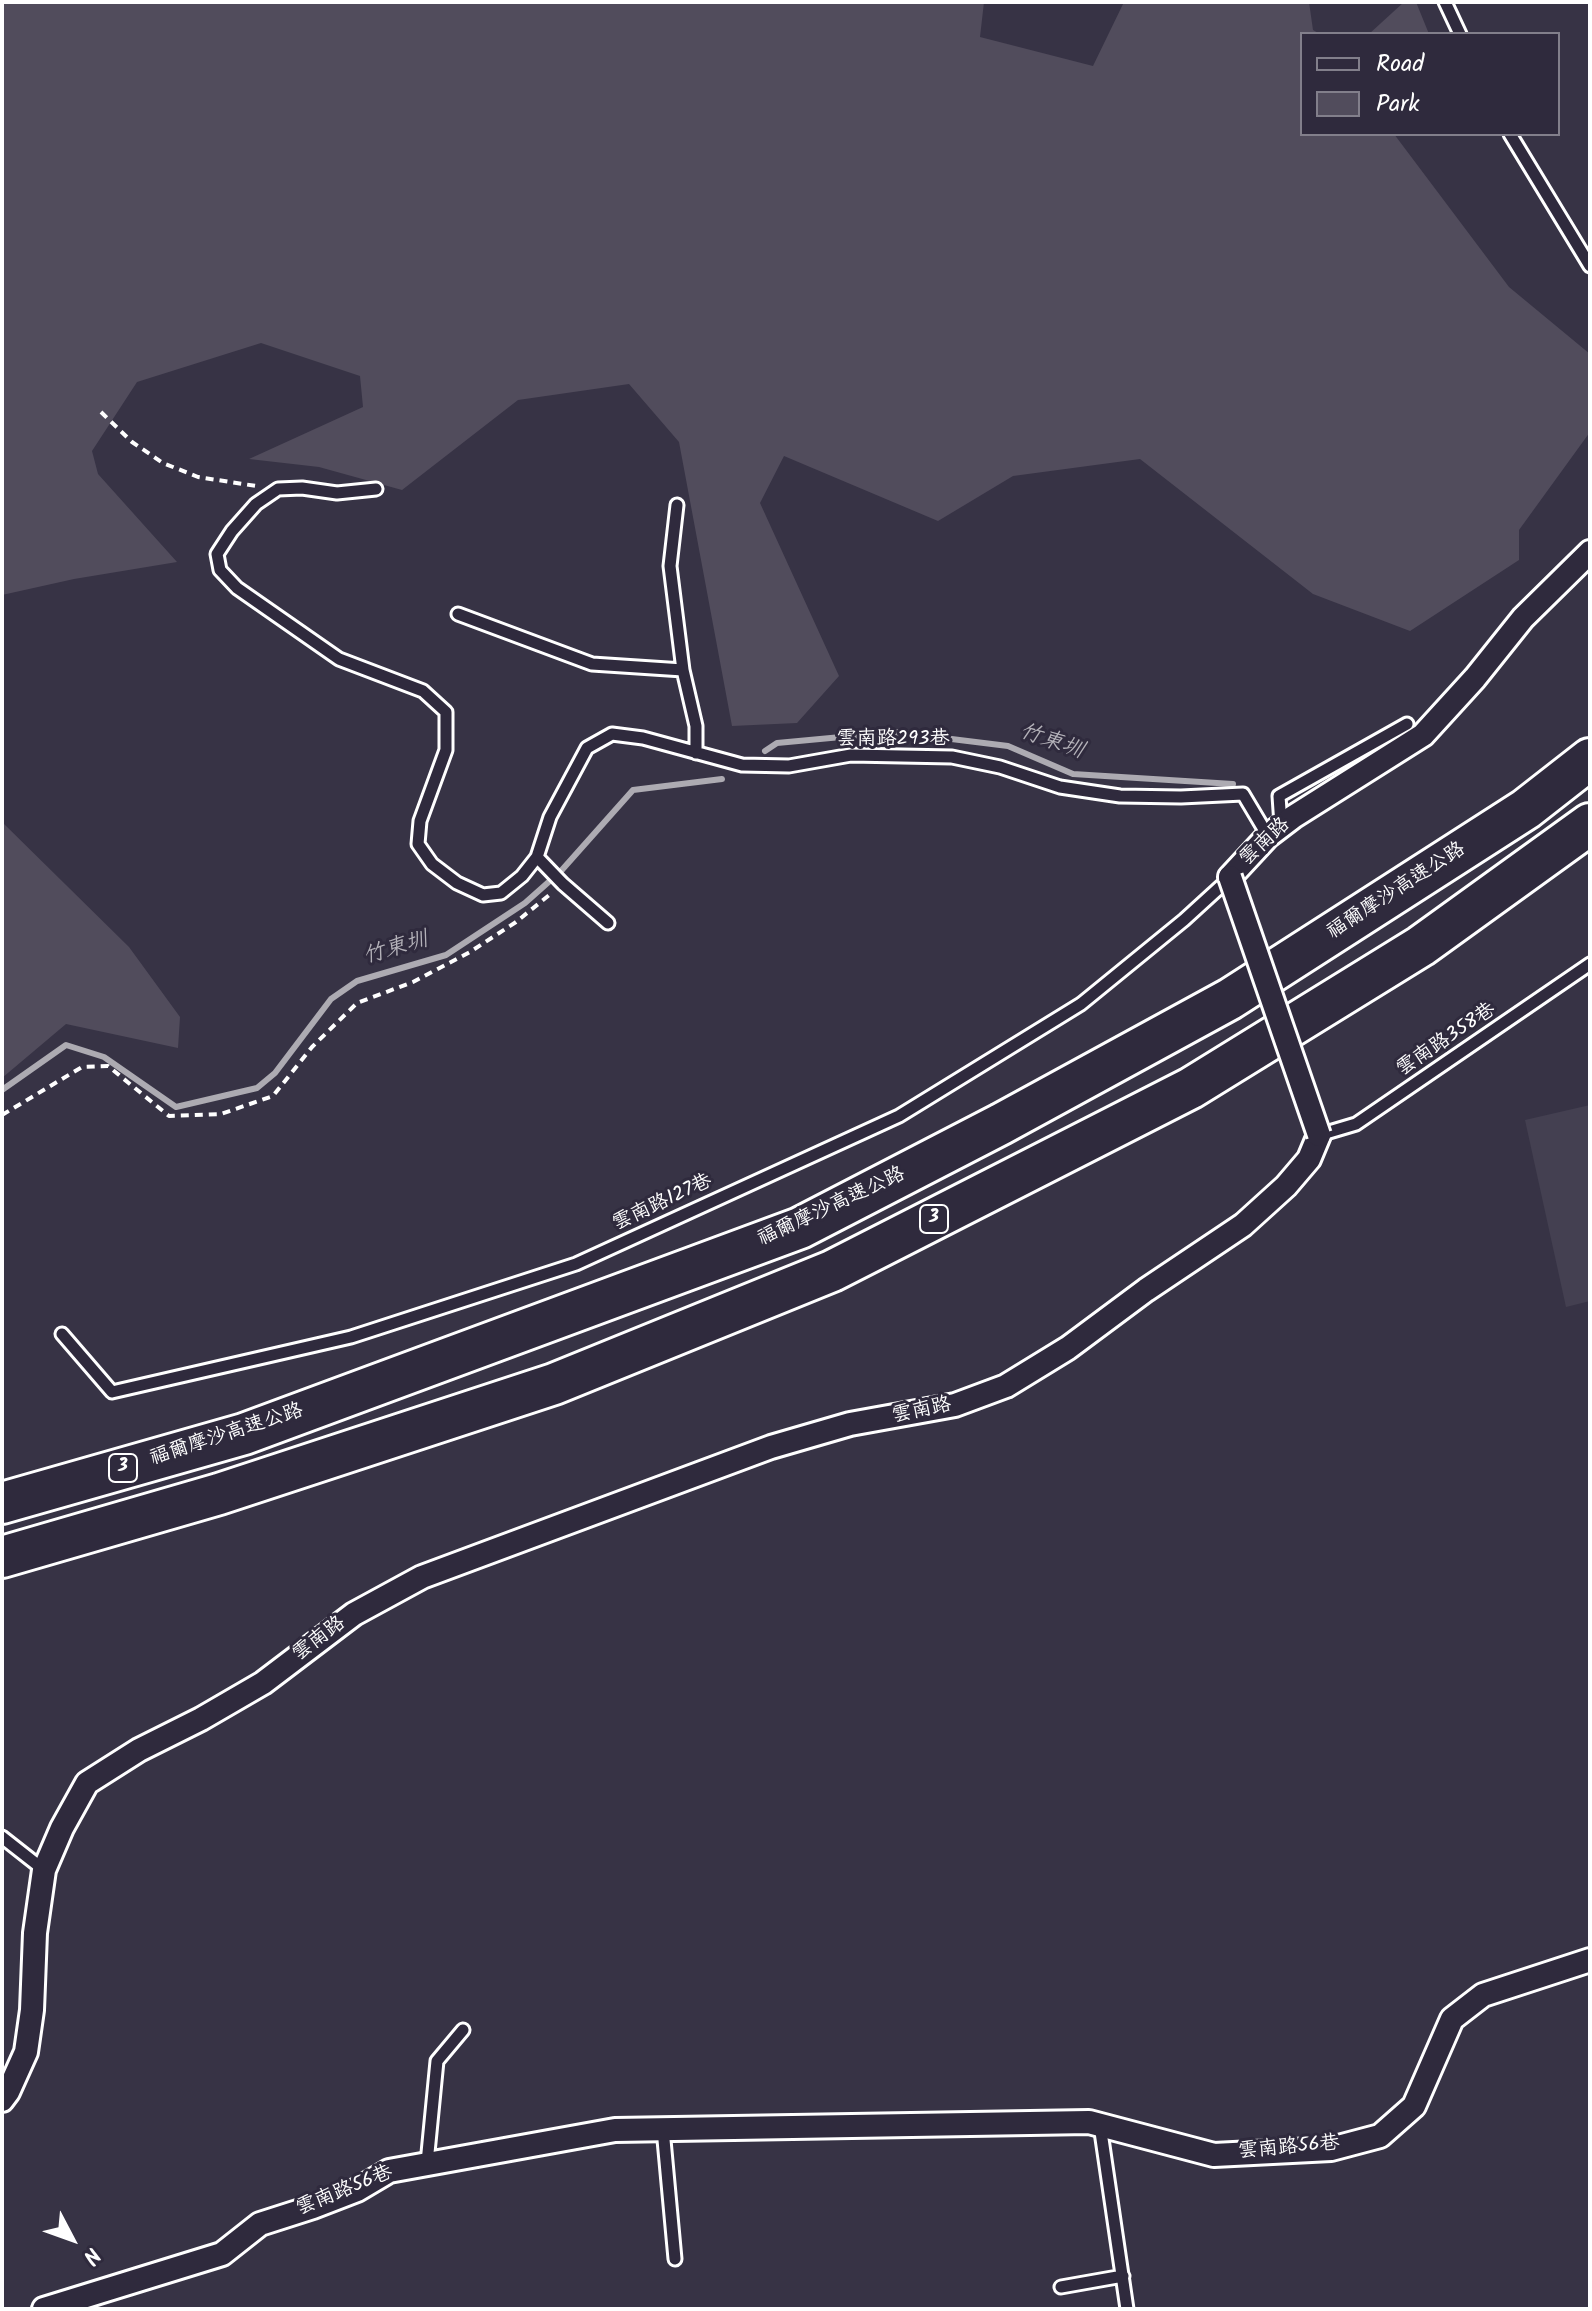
<!DOCTYPE html>
<html>
<head>
<meta charset="utf-8">
<style>
  body { margin:0 }
  #map { position:relative; width:1592px; height:2311px; overflow:hidden; background:#373345; font-family:Kalam,sans-serif }
  canvas { display:block }
  .frame { position:absolute; inset:0; border:4px solid #fff; pointer-events:none }
  .legend { position:absolute; left:1300px; top:32px; width:260px; height:104px; box-sizing:border-box; background:#2f2a3d; border:2px solid #827f8b; margin:0; padding:10px 14px; list-style:none; font-size:24px; color:#fff }
  .legend li { display:flex; align-items:center; gap:16px; height:40px }
  .legend b { width:40px; border:2px solid #827f8b }
  .north { position:absolute; left:32px; top:2199px; width:80px; height:80px; -webkit-text-stroke:6px #2f2a3d; paint-order:stroke; rotate:131deg; font-size:22px; font-weight:700; line-height:32px; text-align:center; color:#fff }
  .north::after { content:''; display:block; margin:auto; width:28px; height:36px; background:#fff; clip-path:polygon(50% 0,100% 100%,50% 72%,0 100%) }
</style>
</head>
<body>
<div id="map">
<canvas width="1592" height="2311"></canvas>
<div class="frame"></div>
<ul class="legend">
<li><b style="height:10px;background:#2f2a3d"></b>Road</li>
<li><b style="height:22px;background:#514c5c"></b>Park</li>
</ul>
<div class="north">N</div>
</div>
<script>
const ctx = document.querySelector('canvas').getContext('2d');
ctx.lineJoin = 'round';
function paint(path, color) { ctx.fillStyle = color; ctx.fill(path, 'evenodd'); }
const shape = rows => new Path2D(rows.map(r => 'M' + r).join(''));
function trace(path, color, width, dash) { ctx.strokeStyle = color; ctx.lineWidth = width; ctx.lineCap = dash ? 'butt' : 'round'; ctx.setLineDash(dash || []); ctx.stroke(path); }
function label(font, color, halo, rows, align = 'center') {
  ctx.font = font + ' Kalam,"LXGW WenKai TC",sans-serif'; ctx.lineWidth = 6; ctx.setLineDash([]); ctx.textBaseline = 'middle'; ctx.strokeStyle = halo; ctx.fillStyle = color; for (const [text, x, y, turn = 0] of rows) {
    ctx.save(); ctx.translate(x, y); ctx.rotate((+turn || 0) * Math.PI / 180); ctx.textAlign = isNaN(turn) ? turn : align; if (halo) ctx.strokeText(text, 0, 0); ctx.fillText(text, 0, 0); ctx.restore();
  }
}
paint(shape([
  [1590,1105,1590,1301,1566,1307,1525,1120]
]), '#444051');
paint(shape([
  [2,2,984,2,980,37,1093,66,1124,2,1309,2,1313,30,1320,34,1302,34,1302,134,1394,134,1509,287,1590,354,1590,432,1519,530,1519,560,1410,631,1313,594,1140,459,1013,476,938,521,784,456,760,503,839,676,797,723,732,726,679,442,629,384,518,400,402,490,319,467,249,459,363,407,360,376,261,343,137,382,92,451,98,474,177,562,74,579,2,595],
  [1404,2,1416,2,1429,34,1369,34],
  [2,822,129,947,180,1017,178,1048,66,1024,2,1078]
]), '#514c5c');
trace(shape([
  [765,751,777,743,895,732,1008,746,1073,774,1233,784],
  [2,1090,66,1045,104,1057,176,1107,257,1088,275,1073,331,999,357,981,446,955,525,903,561,871,633,790,722,779]
]), '#adabb2', 6);
const service = shape([
  [1445,2,1460,34],
  [1510,134,1590,266],
  [376,489,337,493,302,488,278,489,256,504,232,531,217,554,220,570,237,588,339,659,423,691,446,712,446,750,420,821,418,844,432,864,457,883,483,895,501,893,522,876,537,857],
  [677,505,670,566,683,670,696,726,696,753],
  [458,614,592,664,683,670],
  [1281,825,1279,796,1407,724],
  [608,923,563,884,537,857,550,817,587,748,612,734,643,738,742,765,789,766,851,755,952,757,1000,767,1060,787,1120,796,1181,797,1243,794,1268,836],
  [1319,1135,1356,1124,1590,964],
  [62,1334,112,1392,351,1337,576,1264,899,1116,1081,1004,1184,920,1230,878],
  [2,1837,44,1870],
  [1100,2125,1127,2309],
  [663,2129,675,2259],
  [427,2163,437,2061,463,2030],
  [1061,2287,1123,2276]
]);
const minor = shape([
  [1230,877,1268,836,1293,817,1423,735,1475,678,1523,618,1590,552],
  [2,2100,8,2092,26,2052,32,2010,35,1933,44,1870,62,1828,87,1783,139,1750,201,1719,263,1683,354,1614,422,1577,771,1447,850,1424,955,1405,1006,1386,1068,1348,1146,1290,1243,1225,1286,1186,1309,1159,1319,1135],
  [44,2309,222,2254,260,2224,313,2207,357,2190,389,2171,615,2130,1089,2122,1214,2155,1331,2149,1380,2136,1414,2106,1452,2019,1483,1995,1590,1960]
]);
const motorway = shape([
  [2,1503,244,1434,800,1228,1001,1124,1230,999,1526,809,1590,759],
  [2,1557,219,1494,554,1384,832,1271,1191,1088,1421,946,1590,824]
]);
trace(service, '#fff', 17);
trace(minor, '#fff', 28);
trace(motorway, '#fff', 46);
trace(shape([
  [101,412,132,442,163,463,198,477,256,486],
  [2,1115,82,1067,108,1066,169,1116,221,1114,273,1096,312,1047,357,1003,413,982,470,952,516,922,553,892]
]), '#fff', 4, [8, 6]);
trace(service, '#2f2a3d', 11);
trace(minor, '#2f2a3d', 22);
trace(motorway, '#2f2a3d', 40);
const minorBridge = shape([
  [1230,877,1319,1135]
]);
trace(minorBridge, '#fff', 28, []);
trace(minorBridge, '#2f2a3d', 22);
for (const [x, y, w] of [
  [934,1219,28],
  [123,1468,28]
]) { const box = new Path2D(); box.roundRect(x - w / 2, y - 14, w, 28, 6); ctx.fillStyle = '#2f2a3d'; ctx.fill(box); trace(box, '#fff', 2); }
label('bold 18px', '#fff', null, [
  ["3",934,1219],
  ["3",123,1468]
]);
label('20px', '#fff', '#2f2a3d', [
  ["雲南路293巷",893,741],
  ["雲南路",1266,843,-43],
  ["福爾摩沙高速公路",1397,892,-33],
  ["雲南路358巷",1447,1041,-34],
  ["雲南路127巷",663,1204,-25],
  ["福爾摩沙高速公路",832,1208,-25],
  ["雲南路",922,1412,-12],
  ["福爾摩沙高速公路",227,1436,-18],
  ["雲南路",320,1640,-37],
  ["雲南路56巷",1289,2149,-5],
  ["雲南路56巷",345,2192,-22]
]);
label('italic 22px', '#b4b2b9', '#2f2a3d', [
  ["竹東圳",1051,743,19],
  ["竹東圳",396,950,-16]
]);
</script>
</body>
</html>
